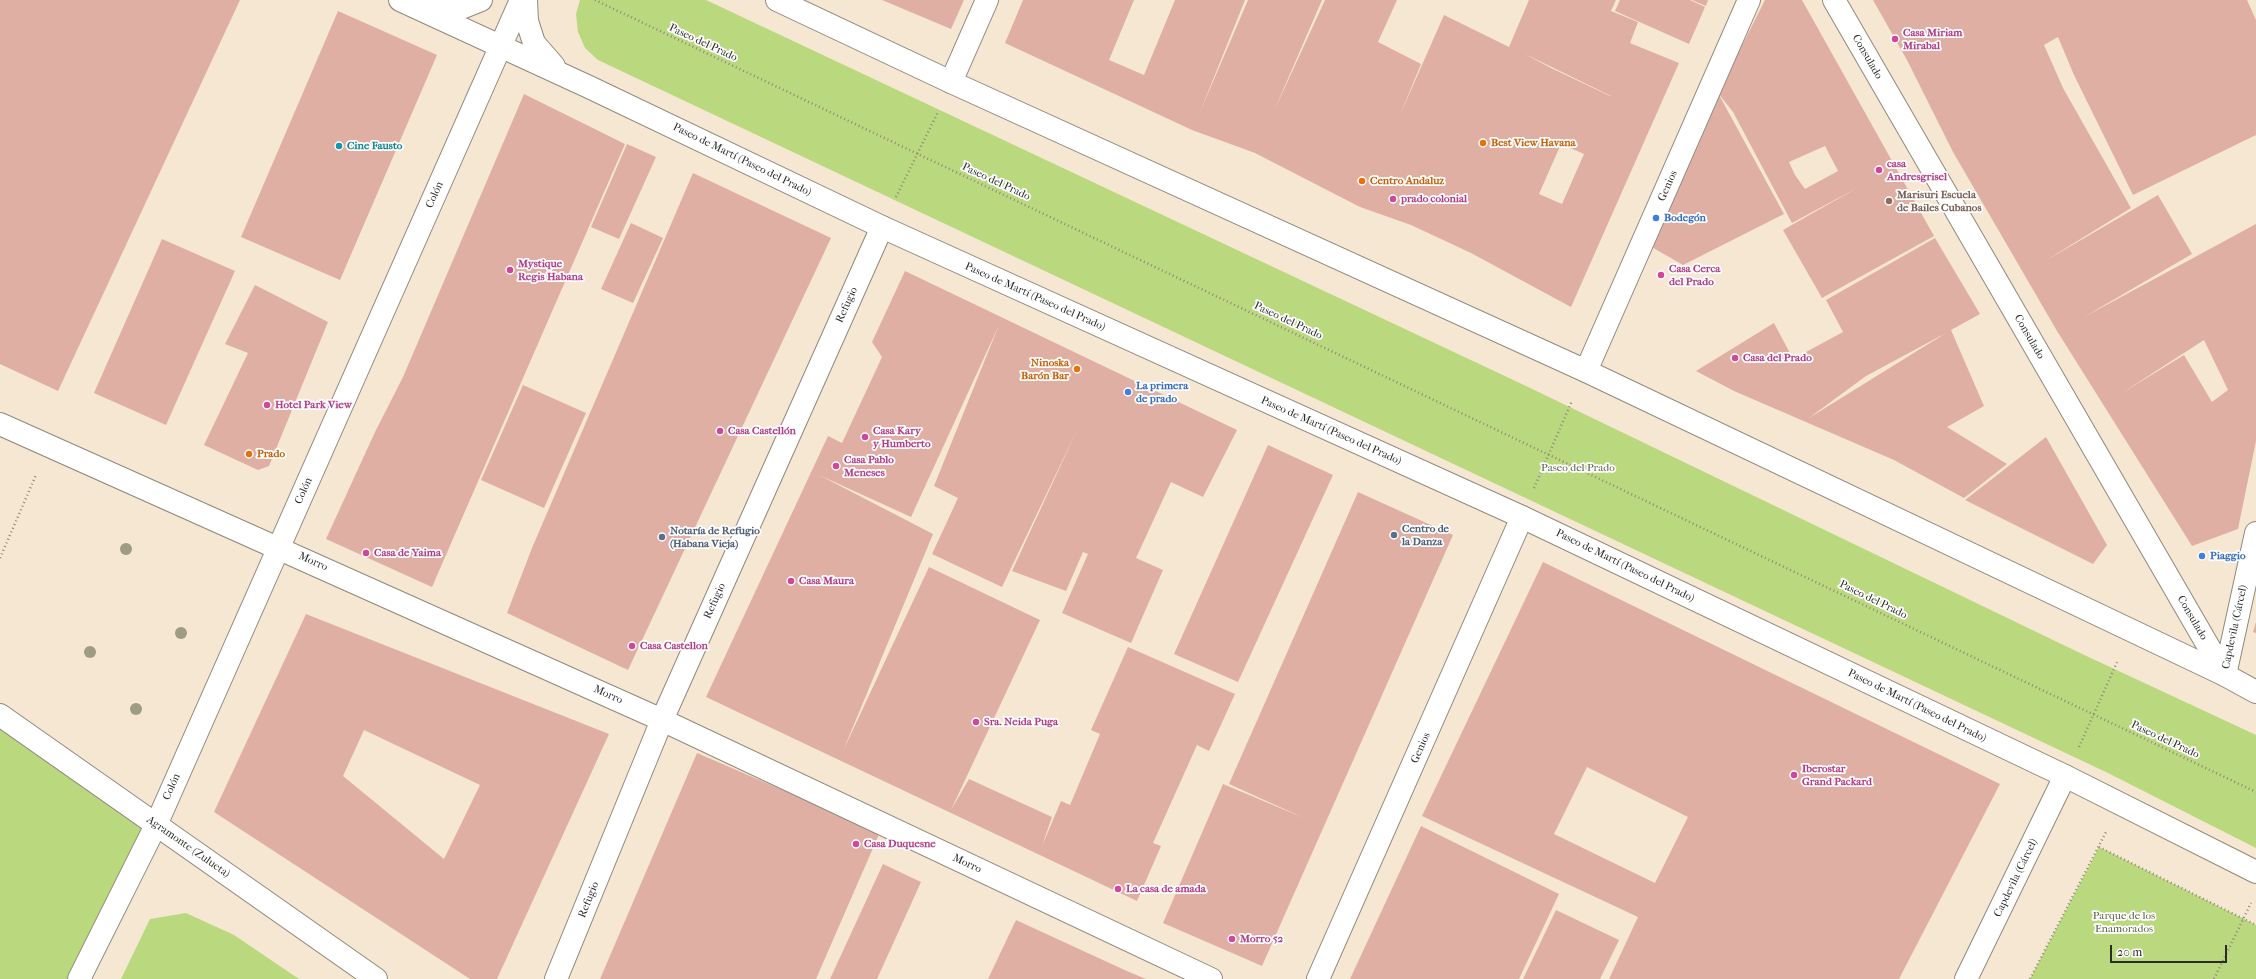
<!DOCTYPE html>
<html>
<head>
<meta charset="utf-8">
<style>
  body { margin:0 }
  #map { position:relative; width:2256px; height:979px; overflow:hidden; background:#f5e7d1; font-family:"IM FELL French Canon",serif }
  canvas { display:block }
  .scale { position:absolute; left:2110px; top:945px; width:117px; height:18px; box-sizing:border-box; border:2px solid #2b2b2b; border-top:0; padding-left:5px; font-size:12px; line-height:14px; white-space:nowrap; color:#2b2b2b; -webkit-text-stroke:3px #fff; paint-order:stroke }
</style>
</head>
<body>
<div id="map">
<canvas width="2256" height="979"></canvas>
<div class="scale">20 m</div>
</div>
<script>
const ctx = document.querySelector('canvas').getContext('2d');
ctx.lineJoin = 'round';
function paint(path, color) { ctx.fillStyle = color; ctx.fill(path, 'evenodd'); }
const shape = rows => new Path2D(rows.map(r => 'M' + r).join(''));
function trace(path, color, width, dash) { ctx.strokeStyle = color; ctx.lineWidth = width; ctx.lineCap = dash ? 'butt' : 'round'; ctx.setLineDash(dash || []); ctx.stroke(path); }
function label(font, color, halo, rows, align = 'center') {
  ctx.font = font + ' "IM FELL French Canon",serif'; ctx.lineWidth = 3.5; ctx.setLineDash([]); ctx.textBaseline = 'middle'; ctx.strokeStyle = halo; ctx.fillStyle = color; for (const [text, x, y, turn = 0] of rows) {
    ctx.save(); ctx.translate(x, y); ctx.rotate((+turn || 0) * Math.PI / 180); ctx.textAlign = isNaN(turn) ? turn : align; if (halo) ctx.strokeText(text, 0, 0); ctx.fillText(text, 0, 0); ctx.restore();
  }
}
paint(shape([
  [580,0,706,0,1526,386,2080,653,2256,735,2256,848,2108,773,598,60,585,48,578,32,576,14],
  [0,715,156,825,79,979,0,979],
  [2099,847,2256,925,2256,979,2030,979],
  [186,913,234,935,299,979,121,979,150,919]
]), '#bad87e');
paint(shape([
  [0,0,240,0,58,391,0,364],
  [882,0,964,0,951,29],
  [1023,0,1134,0,1109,60,1144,75,1175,0,1245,0,1200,112,1248,0,1322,0,1274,111,1325,0,1397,0,1378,42,1421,64,1400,115,1444,15,1509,47,1529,0,1616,0,1611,11,1638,22,1630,43,1679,63,1571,307,1471,253,1411,225,1360,207,1255,153,1192,130,1005,43],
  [1525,54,1611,96,1610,96,1551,68],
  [1561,144,1584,154,1562,204,1539,194],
  [1620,0,1690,0,1705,7,1689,44,1615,11],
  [1692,0,1708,0,1706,6],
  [1765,0,1802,0,1934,236,1822,298,1783,230,1857,188,1792,223,1733,112,1718,93],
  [1825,146,1838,171,1805,189,1795,175,1789,162],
  [1873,0,2247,0,2256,20,2256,135,2133,195,2074,75,2058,37,2044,45,2063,88,2131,208,2045,261,2158,195,2192,254,2084,317,2256,224,2256,441,2238,529,2192,546,2057,331,1953,152,1907,60],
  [2204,340,2228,390,2212,402,2184,355,2122,393],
  [338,11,437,55,340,280,241,237],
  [1718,93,1784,214,1683,265,1650,246],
  [524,94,625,144,432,587,326,539,375,432,403,377],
  [627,144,656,157,619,239,591,227],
  [693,173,831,238,628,670,507,613,532,548],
  [631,223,663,238,633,303,601,289],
  [1935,238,1980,314,1951,330,1984,406,1947,427,2007,464,1964,498,1894,460,1734,391,1696,371,1774,323,1793,359,1843,332,1826,300],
  [1946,333,1809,418,1866,376],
  [162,239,235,271,166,425,94,393],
  [905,271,1237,430,1203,497,1171,482,1136,558,1163,570,1131,643,1062,613,1088,554,1083,552,1066,591,1012,571,1077,430,1002,587,932,554,958,498,934,486,999,325,911,517,819,475,933,534,843,751,929,567,1040,620,951,810,969,779,1052,817,1042,846,1061,801,1070,805,1100,734,1091,730,1128,647,1235,694,1209,751,1197,745,1153,843,1161,846,1137,901,706,697,828,436,842,443,882,357,872,342],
  [255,285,328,322,269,466,258,470,204,445,248,353,225,344],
  [523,385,586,413,544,508,481,480],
  [2046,437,2107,545,2093,564,1965,500],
  [1268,445,1333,475,1238,682,1174,654],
  [1358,492,1453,535,1262,966,1163,923,1223,784,1304,818,1229,784],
  [1543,562,2000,784,1899,979,1609,979,1638,917,1422,816],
  [1587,767,1688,817,1655,883,1554,834],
  [306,614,609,734,497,979,470,979,214,812],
  [364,730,480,785,444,859,343,776],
  [2256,622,2256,633,2253,632],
  [697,753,880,832,816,979,600,979],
  [1421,826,1559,894,1519,979,1350,979],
  [883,864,921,882,877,979,830,979],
  [1556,910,1619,940,1600,979,1523,979],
  [1016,920,1129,972,1146,979,1126,979,1128,975,1126,979,988,979]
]), '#e0afa3');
const minor = shape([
  [1834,0,2225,675],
  [951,82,987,0],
  [1586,371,1749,0],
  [0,424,662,720,1211,979],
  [2225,675,2256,533],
  [79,979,156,825,521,0],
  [556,979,662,720,882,227],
  [1318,979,1522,517],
  [1966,979,2065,776]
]);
const major = shape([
  [400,0,589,87,882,227,1522,517,2065,776,2256,872],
  [526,0,527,21,534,43,554,66],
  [777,0,951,82,1586,371,2225,675,2256,692],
  [429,10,456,10,481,0],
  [0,715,376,979]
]);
trace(minor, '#90897e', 24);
trace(major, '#90897e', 24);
trace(shape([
  [595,0,2256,792],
  [896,197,938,112],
  [1534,488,1572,401],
  [0,558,36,475],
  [2079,747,2118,660],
  [2099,847,2256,925],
  [2030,979,2106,832],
  [2214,979,2251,903]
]), '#90897e', 2.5, [1, 3]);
trace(minor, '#fff', 22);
trace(major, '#fff', 22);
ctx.fillStyle = '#9e9c83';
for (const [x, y] of [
  [126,549],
  [181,633],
  [90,652],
  [136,709]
]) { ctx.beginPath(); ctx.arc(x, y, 6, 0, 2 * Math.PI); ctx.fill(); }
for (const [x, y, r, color] of [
  [1895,39,4,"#d1479c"],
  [1483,143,4,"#e8710a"],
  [339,146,4,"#0f9aa8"],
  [1879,170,4,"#d1479c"],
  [1362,181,4,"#e8710a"],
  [1393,199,4,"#d1479c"],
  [1889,201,4,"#8d6e63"],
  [1656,218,4,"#3f7fe0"],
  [510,270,4,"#d1479c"],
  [1661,275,4,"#d1479c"],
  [1735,358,4,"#d1479c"],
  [1077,369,4,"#e8710a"],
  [1128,392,4,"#3f7fe0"],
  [267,405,4,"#d1479c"],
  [720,431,4,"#d1479c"],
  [865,437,4,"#d1479c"],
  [249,454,4,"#e8710a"],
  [836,466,4,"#d1479c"],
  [1394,535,4,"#5c6f8a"],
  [662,537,4,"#5c6f8a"],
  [366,553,4,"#d1479c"],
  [2202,556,4,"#3f7fe0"],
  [791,581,4,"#d1479c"],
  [632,646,4,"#d1479c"],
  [976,722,4,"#d1479c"],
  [1794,775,4,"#d1479c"],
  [856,844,4,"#d1479c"],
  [1118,889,4,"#d1479c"],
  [1232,939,4,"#d1479c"]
]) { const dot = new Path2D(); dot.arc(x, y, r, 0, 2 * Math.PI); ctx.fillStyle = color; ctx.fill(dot); trace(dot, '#fff', 1.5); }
label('bold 11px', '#b23c85', '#fff', [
  ["Casa Miriam",1903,33],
  ["Mirabal",1903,46],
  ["casa",1887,164],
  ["Andresgrisel",1887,177],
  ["prado colonial",1401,199],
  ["Mystique",518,264],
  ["Regis Habana",518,277],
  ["Casa Cerca",1669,269],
  ["del Prado",1669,282],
  ["Casa del Prado",1743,358],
  ["Hotel Park View",275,405],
  ["Casa Castellón",728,431],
  ["Casa Kary",873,431],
  ["y Humberto",873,444],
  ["Casa Pablo",844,460],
  ["Meneses",844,473],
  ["Casa de Yaima",374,553],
  ["Casa Maura",799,581],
  ["Casa Castellon",640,646],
  ["Sra. Neida Puga",984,722],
  ["Iberostar",1802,769],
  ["Grand Packard",1802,782],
  ["Casa Duquesne",864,844],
  ["La casa de amada",1126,889],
  ["Morro 52",1240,939]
], 'left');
label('11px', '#2b2b2b', '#fff', [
  ["Paseo del Prado",703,43,25],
  ["Consulado",1867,57,60],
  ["Paseo de Martí (Paseo del Prado)",742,160,26],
  ["Paseo del Prado",996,182,25],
  ["Genios",1668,186,-66],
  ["Colón",435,195,-66],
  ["Paseo de Martí (Paseo del Prado)",1035,297,24],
  ["Refugio",847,305,-66],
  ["Paseo del Prado",1288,321,25],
  ["Consulado",2029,337,60],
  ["Paseo de Martí (Paseo del Prado)",1331,431,24],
  ["Colón",304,491,-66],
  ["Morro",313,562,24],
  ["Paseo de Martí (Paseo del Prado)",1625,566,26],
  ["Paseo del Prado",1873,600,26],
  ["Refugio",715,601,-66],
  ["Consulado",2192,618,60],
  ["Capdevila (Cárcel)",2235,627,-78],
  ["Morro",608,695,24],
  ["Paseo de Martí (Paseo del Prado)",1917,706,26],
  ["Paseo del Prado",2165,740,25],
  ["Genios",1421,748,-66],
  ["Colón",172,787,-66],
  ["Agramonte (Zulueta)",188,847,35],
  ["Morro",967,864,25],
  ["Capdevila (Cárcel)",2016,878,-64],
  ["Refugio",589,900,-68]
]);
label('bold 11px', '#c56008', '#fff', [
  ["Best View Havana",1491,143],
  ["Centro Andaluz",1370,181],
  ["Ninoska",1069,363,"right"],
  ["Barón Bar",1069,376,"right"],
  ["Prado",257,454]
], 'left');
label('bold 11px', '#0d838f', '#fff', [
  ["Cine Fausto",347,146]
], 'left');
label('bold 11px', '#785e54', '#fff', [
  ["Marisuri Escuela",1897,195],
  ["de Bailes Cubanos",1897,208]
], 'left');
label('bold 11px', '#366cbe', '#fff', [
  ["Bodegón",1664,218],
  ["La primera",1136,386],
  ["de prado",1136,399],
  ["Piaggio",2210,556]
], 'left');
label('11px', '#565f44', '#fff', [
  ["Paseo del Prado",1578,468],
  ["Parque de los",2124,916],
  ["Enamorados",2124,929]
]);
label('bold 11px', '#4e5e75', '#fff', [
  ["Centro de",1402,529],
  ["la Danza",1402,542],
  ["Notaría de Refugio",670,531],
  ["(Habana Vieja)",670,544]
], 'left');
</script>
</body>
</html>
